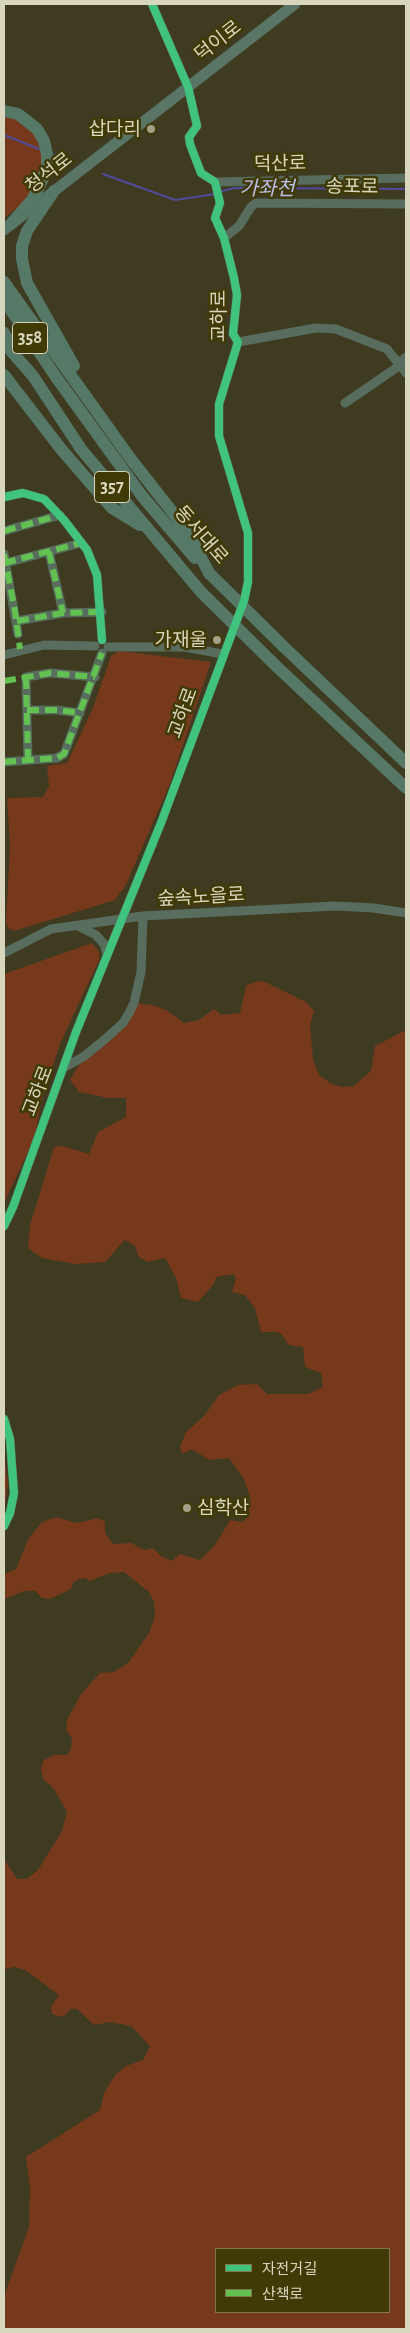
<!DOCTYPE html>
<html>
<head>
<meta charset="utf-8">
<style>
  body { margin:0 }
  #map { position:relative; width:410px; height:2333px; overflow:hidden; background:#3e3b21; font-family:"Alegreya Sans","Noto Sans KR",sans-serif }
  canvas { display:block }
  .frame { position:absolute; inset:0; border:5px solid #d8d6bc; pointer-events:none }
  .legend { position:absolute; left:215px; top:2248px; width:175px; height:65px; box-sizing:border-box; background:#403a07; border:1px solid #7d784f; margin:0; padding:6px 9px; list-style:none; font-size:15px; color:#d8d6bc }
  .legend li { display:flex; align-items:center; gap:10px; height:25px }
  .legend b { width:25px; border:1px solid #7d784f }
</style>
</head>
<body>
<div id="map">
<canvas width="410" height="2333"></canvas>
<div class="frame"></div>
<ul class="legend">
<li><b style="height:6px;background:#40c37c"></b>자전거길</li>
<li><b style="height:6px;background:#63c152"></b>산책로</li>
</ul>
</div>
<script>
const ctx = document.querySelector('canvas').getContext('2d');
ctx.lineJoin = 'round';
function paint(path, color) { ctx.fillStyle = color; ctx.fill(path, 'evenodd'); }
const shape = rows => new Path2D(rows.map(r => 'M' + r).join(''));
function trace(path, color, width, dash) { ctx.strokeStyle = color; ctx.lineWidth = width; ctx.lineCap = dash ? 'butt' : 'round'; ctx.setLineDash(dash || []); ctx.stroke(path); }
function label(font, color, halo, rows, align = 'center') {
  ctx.font = font + ' "Alegreya Sans","Noto Sans KR",sans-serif'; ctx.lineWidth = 5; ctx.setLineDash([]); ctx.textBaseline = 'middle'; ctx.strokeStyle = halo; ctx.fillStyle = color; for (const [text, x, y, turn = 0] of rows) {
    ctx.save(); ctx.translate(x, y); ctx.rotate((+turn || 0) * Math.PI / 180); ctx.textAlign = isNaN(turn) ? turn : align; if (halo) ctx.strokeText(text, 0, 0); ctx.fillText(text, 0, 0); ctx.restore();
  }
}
paint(shape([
  [4,115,16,119,34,131,43,153,40,178,21,205,4,218],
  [119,651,211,662,169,786,126,885,115,900,14,931,8,928,6,922,10,846,7,798,43,797,49,786,47,766,67,763,93,708,111,656],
  [92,943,99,952,99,960,60,1044,42,1099,34,1139,4,1203,4,974],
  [257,981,265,982,306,1002,314,1011,310,1025,313,1059,319,1075,332,1084,342,1087,354,1086,371,1071,375,1046,406,1030,406,2329,4,2329,4,2296,29,2227,30,2189,26,2157,100,2110,104,2093,116,2074,126,2066,143,2060,150,2046,131,2026,110,2022,94,2025,77,2009,70,2009,63,2017,52,2014,51,2007,59,1995,25,1970,15,1967,6,1969,4,1967,4,1859,17,1879,27,1879,38,1870,62,1831,67,1812,54,1789,43,1779,41,1768,44,1760,55,1755,67,1755,71,1749,72,1738,66,1730,67,1720,81,1694,100,1673,114,1672,129,1662,149,1633,155,1616,154,1602,149,1592,124,1572,110,1573,90,1581,85,1578,79,1579,73,1583,71,1589,50,1599,42,1598,35,1591,24,1591,4,1599,4,1574,16,1569,28,1540,42,1522,56,1517,76,1523,99,1518,105,1522,105,1533,113,1544,131,1543,145,1550,153,1548,162,1557,172,1561,180,1554,200,1560,215,1545,230,1520,242,1522,249,1516,250,1497,244,1479,229,1458,209,1460,192,1449,182,1454,180,1447,186,1432,204,1416,219,1395,238,1385,257,1384,267,1394,308,1394,323,1387,321,1373,305,1367,303,1347,289,1345,282,1335,277,1332,261,1332,255,1308,245,1295,232,1292,236,1279,234,1274,216,1277,214,1284,198,1302,181,1298,176,1278,165,1258,148,1262,139,1257,135,1246,125,1240,105,1262,75,1264,42,1258,28,1248,30,1225,54,1147,63,1146,89,1154,98,1132,126,1117,126,1098,108,1098,79,1092,70,1080,81,1062,106,1040,134,1003,153,1005,166,1010,184,1023,199,1020,214,1009,221,1015,240,1013,246,986],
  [216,2249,389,2249,389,2312,216,2312],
  [4,1455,8,1482,4,1512]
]), '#76391b');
trace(shape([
  [4,135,39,149],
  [55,154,73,162],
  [103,174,175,200,215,194],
  [219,192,234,188,406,189]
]), '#504a9c', 2);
trace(shape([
  [215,182,406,178],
  [224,238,239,226,251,207,256,203,406,204],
  [238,342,316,328,336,329,387,349,406,373],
  [345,403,399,366,402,360,406,357],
  [4,497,23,493,44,499,64,520,87,550,97,575,102,640],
  [4,531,60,515],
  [49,552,63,613],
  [4,554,18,634],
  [6,563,81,543],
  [17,621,63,613,102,612],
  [108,647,185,647,222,654],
  [4,655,44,645,95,646],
  [27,710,57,710,80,713],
  [28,760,26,677,50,673,95,677],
  [4,762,57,758,64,754,102,653],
  [78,926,96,935,104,944,107,954],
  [4,953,51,929,143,916,335,906,374,908,406,913],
  [65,1067,83,1057,103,1041,123,1023,129,1013,134,1003,141,972,143,916],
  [4,1226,13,1207,76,1032,161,823,244,601,248,582,248,533,219,436,219,404,238,342,233,334,237,295,234,278,224,238,215,218,220,203,215,182,201,173,190,144,189,137,197,126,188,87,152,4],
  [4,1419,10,1439,14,1493,10,1513,4,1526]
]), '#586d5e', 9);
trace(shape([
  [4,230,295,4],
  [4,332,15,350]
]), '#587565', 11);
trace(shape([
  [4,111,18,114,37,129,44,141,47,154,47,167,41,183,32,200,11,224],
  [54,191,27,231,22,246,22,259,27,283,74,366],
  [4,282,130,458,188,532,209,573],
  [4,300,56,377,142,496,195,558],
  [4,343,33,376,81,449,201,592],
  [4,375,61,449,112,508,140,525],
  [284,647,406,763],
  [275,665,406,788]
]), '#557867', 12);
trace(shape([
  [209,573,284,647],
  [201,592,275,665]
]), '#557867', 12);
trace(shape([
  [4,531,60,515],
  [49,552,63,613],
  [4,554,15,611,20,649],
  [4,563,81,543],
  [17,621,63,613,102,612],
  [26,677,28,760],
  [4,681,50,673,95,677],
  [27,710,57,710,80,713],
  [4,762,57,758,64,754,102,653]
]), '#63c152', 6, [12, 6]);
trace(shape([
  [4,497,23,493,44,499,64,520,87,550,97,575,102,640],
  [4,1226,13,1207,76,1032,161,823,244,601,248,582,248,533,219,436,219,404,238,342,233,334,237,295,234,278,224,238,215,218,220,203,215,182,201,173,190,144,189,137,197,126,188,87,152,4],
  [4,1419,10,1439,14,1493,10,1513,4,1526]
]), '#40c37c', 8);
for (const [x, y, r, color] of [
  [151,129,5,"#a2a086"],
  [217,640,5,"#a2a086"],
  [187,1508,5,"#a2a086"]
]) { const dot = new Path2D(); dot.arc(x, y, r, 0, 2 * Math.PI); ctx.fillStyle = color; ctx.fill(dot); trace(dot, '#403a07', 2); }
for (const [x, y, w] of [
  [30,338,35],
  [112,487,35]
]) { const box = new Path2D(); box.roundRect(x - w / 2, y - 15.5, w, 31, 4); ctx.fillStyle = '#403a07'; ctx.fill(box); trace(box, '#d8d6bc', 1); }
label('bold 18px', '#d8d6bc', null, [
  ["358",30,338],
  ["357",112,487]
]);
label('19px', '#d8d6bc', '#403a07', [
  ["덕이로",218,41,-38],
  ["덕산로",280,164,-1],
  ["청석로",49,173,-38],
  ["송포로",352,187,1],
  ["교하로",219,316,-90],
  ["동서대로",201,535,49],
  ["교하로",183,713,-70],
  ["숲속노을로",201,897,-3],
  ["교하로",38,1091,-69]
]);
label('19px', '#d8d6bc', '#403a07', [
  ["삽다리",141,129],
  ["가재울",207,640],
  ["심학산",197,1508,"left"]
], 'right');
label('italic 20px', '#bcbef0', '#403a07', [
  ["가좌천",267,189]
]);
</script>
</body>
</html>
